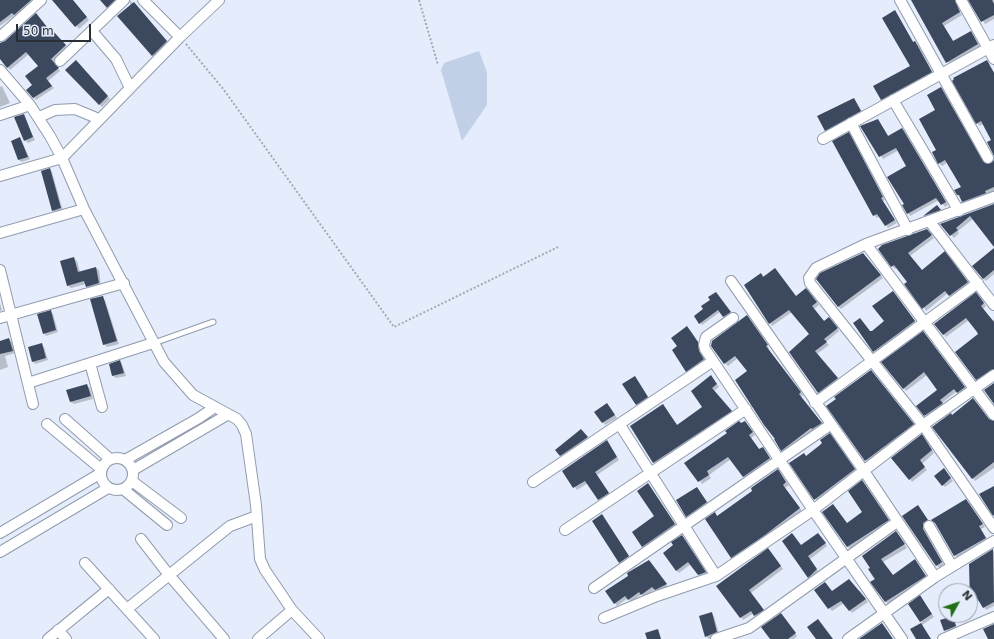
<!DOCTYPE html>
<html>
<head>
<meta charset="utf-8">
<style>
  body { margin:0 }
  #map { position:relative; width:994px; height:639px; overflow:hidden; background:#e5edfc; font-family:"DejaVu Sans",sans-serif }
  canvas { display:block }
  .north { position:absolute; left:938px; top:583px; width:40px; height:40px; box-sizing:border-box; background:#e5edfc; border:1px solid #9aa1ac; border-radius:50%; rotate:50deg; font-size:11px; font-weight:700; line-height:16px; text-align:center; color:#2a2e35 }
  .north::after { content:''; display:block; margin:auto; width:14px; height:18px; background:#226f14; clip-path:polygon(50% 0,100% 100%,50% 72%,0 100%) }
  .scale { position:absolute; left:16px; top:24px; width:75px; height:18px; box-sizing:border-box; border:2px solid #2a2e35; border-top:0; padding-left:5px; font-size:12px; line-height:14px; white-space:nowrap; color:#2a2e35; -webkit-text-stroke:3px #e5edfc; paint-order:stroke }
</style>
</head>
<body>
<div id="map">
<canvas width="994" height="639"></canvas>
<div class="north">N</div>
<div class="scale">50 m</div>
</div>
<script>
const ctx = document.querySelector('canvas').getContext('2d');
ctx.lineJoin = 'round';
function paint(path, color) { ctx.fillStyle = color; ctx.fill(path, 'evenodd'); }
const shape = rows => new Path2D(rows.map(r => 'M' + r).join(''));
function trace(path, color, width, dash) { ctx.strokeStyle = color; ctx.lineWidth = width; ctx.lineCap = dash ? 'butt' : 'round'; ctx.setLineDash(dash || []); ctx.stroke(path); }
paint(shape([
  [479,51,487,72,487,105,462,141,441,70,444,63]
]), '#c1cfe7');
paint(shape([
  [0,0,37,0,17,17,15,15,0,26],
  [56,0,72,0,89,20,79,29,54,1],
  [101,0,120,0,110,10],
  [130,0,169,44,156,58,118,16,130,5],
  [912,0,953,0,962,15,944,26,954,42,973,35,980,47,950,65],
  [969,0,994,0,994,19,985,24],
  [895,11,914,43,918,45,934,75,884,102,882,99,912,67],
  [53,32,68,48,53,62,60,71,48,81,54,88,36,100,28,91,34,85,39,66,29,54,10,70,0,58,0,45],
  [986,61,994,72,994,155,993,140,983,124,980,126,977,123],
  [79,64,110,99,102,107,67,70],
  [2,86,10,103,0,107,0,87],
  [941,88,984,163,987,166,994,161,994,194,965,204,958,195,962,187,948,162,942,166,939,163,937,110],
  [854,99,863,113,828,133,826,130],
  [23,115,35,140,28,143,25,140],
  [878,120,889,137,902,129,905,132,948,205,945,207,939,200,910,216,908,213,906,204,908,166,899,150,883,159,861,127],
  [851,136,885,200,883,201,897,223,888,228,880,216,877,218,874,215],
  [20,138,30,159,22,162,19,160],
  [50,169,52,172,63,211,56,213,53,210],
  [994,205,994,246,973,219,958,231,959,233,954,238,941,224],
  [937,206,943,212,926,218,924,216],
  [929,233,934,238,910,256,922,271,947,255,970,285,952,298,948,293,926,311,909,282,897,267,895,269,892,266],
  [994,249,994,274,986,281,983,278],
  [865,257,883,278,841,309,838,306],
  [74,259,77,261,80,272,96,268,99,270,101,286,90,289,86,284,71,288,68,286],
  [761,274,796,297,809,292,819,305,814,309,825,322,831,321,839,331,826,342,829,345,817,354,840,381,822,395,819,392,810,334,792,312,772,326,745,285],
  [718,295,732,315,726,319,720,312,702,325,700,323],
  [896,295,917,324,877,354,855,323,871,332,885,321],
  [979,296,986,306,983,309,993,321,994,319,994,372,979,382,977,379,979,334,969,320,946,337,935,324],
  [102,297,105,300,119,344,107,347,104,344],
  [0,303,2,310,0,311],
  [50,312,53,314,58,332,46,336,44,333],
  [749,319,769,348,768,349,803,395,801,397,824,426,816,431,814,430,784,453,776,439,748,371,738,358,728,366,725,363],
  [690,330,700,345,701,354,706,362,689,374,686,371,678,347],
  [926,335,967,390,960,395,957,391,942,403,945,406,928,418,918,406,939,390,927,375,906,391,883,362],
  [9,339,12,342,15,353,5,356,8,367,0,370,0,342],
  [41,344,44,347,48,360,35,364,33,361],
  [120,362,122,364,126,376,116,378,113,376,110,365],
  [873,374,916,427,869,463,828,406],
  [713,379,719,387,714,391,734,414,656,465,632,427,665,408,678,426,704,407],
  [637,380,650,400,639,407,637,404],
  [87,385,90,388,93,399,74,404,71,402],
  [976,402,991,422,994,422,994,468,975,481,933,427],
  [610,407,617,418,605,425,596,412],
  [745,422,755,435,751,438,760,450,765,451,772,461,746,479,731,459,709,475,711,478,702,484,686,463],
  [581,430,588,439,562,456,556,450],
  [832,437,857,472,818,502,791,464,806,457],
  [924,438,934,453,922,464,927,470,912,482,910,479],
  [609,444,619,460,597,475,611,496,601,502,588,483,577,490,563,471],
  [944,469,953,481,945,487,943,485],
  [780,473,789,485,785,488,802,511,768,538,734,560,731,557,717,517],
  [865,484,891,523,850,549,847,546,847,524,864,512],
  [650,487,677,527,646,549,643,546,655,517],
  [699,491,709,505,689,519,687,516],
  [969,503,985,527,981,529,988,541,957,558,936,523],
  [918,506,930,523,926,526,926,533,944,565,939,568,903,516],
  [604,518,631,559,623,565,620,562],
  [897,534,907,548,883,562,893,576,915,561,928,579,888,605,869,570],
  [682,536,685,539,708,575,701,577,691,564,679,573,676,570,675,546],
  [821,537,827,546,809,560,819,572,811,580,809,577,802,546],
  [994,551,994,606,986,610,980,600,970,606,970,591,961,591,979,582,970,564],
  [771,552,783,569,751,593,765,613,758,618,754,613,743,620,717,586],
  [652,564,668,587,658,592,655,589,644,597,642,594,631,602,628,598,617,606,615,603],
  [815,590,832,592,860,591,868,602,852,613,844,603,832,611],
  [920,597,934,617,922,625,931,639,917,639,912,629,922,623,921,621],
  [711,614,714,616,719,634,709,639,706,636],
  [783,617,797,636,794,639,771,639],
  [952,617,958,629,948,633,942,620]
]), '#0003');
paint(shape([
  [0,0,31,0,14,15,12,13,0,22],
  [52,0,73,0,87,17,75,27],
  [100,0,115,0,107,8],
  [911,0,955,0,960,12,942,23,953,41,971,31,978,44,946,63],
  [968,0,992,0,994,4,994,15,981,22],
  [134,2,167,41,152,56,117,16],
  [895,10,913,42,915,41,932,72,881,100,873,86,910,66,882,18],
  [36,13,51,32,53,31,66,45,51,59,59,68,46,78,52,86,33,98,26,90,32,85,25,76,38,66,26,52,7,68,0,59,0,43,5,41],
  [76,60,108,96,99,105,65,70],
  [987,60,994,73,994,156,987,142,991,140,981,121,976,124,952,81,954,79,953,78],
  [941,87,983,161,988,164,994,160,994,187,985,191,986,193,962,202,959,195,957,195,954,190,961,187,945,160,938,164,932,152,936,150,919,119,935,110,927,95],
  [854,98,861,111,825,131,817,116],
  [24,114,33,137,24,141,14,117],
  [878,119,888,136,902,128,946,202,941,205,936,198,907,214,902,205,904,204,887,177,906,166,896,148,879,157,860,126],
  [849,132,883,197,881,198,895,220,885,226,877,214,873,216,832,141],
  [20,137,28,157,18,160,11,141],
  [50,168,61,208,52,211,41,171],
  [994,204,994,247,970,216,956,228,958,230,950,236,940,224],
  [937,205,941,210,923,216],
  [927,229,932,235,908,253,922,270,945,251,968,282,949,296,945,291,922,309,904,284,907,282,894,265,891,267,878,249,882,245],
  [994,248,994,270,983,279,972,266],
  [863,253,881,275,838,307,816,279,820,273],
  [74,257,78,272,96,267,99,283,86,287,84,281,67,286,60,261],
  [775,268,796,296,806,288,817,302,812,306,824,321,829,317,838,328,824,339,827,342,815,351,838,378,818,393,789,352,809,334,789,310,769,324,744,285,761,273,763,277],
  [893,291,915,321,873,352,853,323,860,318,870,331,872,331,884,321,872,306],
  [716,292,731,312,723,317,718,310,699,324,694,316,703,309,701,306,710,300,708,297],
  [976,292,984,303,981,306,994,322,994,369,976,380,955,352,978,334,977,332,966,318,943,335,934,324],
  [103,296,117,341,103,345,90,299],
  [51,310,56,330,43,334,37,314],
  [747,315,768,345,766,346,801,392,799,394,822,423,812,429,811,428,781,451,774,439,775,439,764,425,735,380,747,371,735,356,724,364,711,346,712,341],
  [687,326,698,342,699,351,704,359,686,372,672,350,677,346,671,338],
  [923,331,965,387,957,393,954,389,940,400,943,403,924,416,916,406,937,390,932,383,924,372,903,389,881,362],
  [9,338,13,351,0,354,0,341],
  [42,343,46,358,32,362,28,347],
  [120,360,124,373,112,376,109,364],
  [871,370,914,424,865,461,826,406,836,399,834,397],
  [711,375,717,384,712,388,732,411,653,463,630,426,663,404,677,425,702,407,691,391],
  [635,376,648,397,636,405,622,384],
  [994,383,994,404,984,390],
  [87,384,91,396,70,402,66,390],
  [973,398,989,419,994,421,994,462,972,479,932,427,951,413,952,415],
  [607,403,615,415,602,423,594,412],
  [739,421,741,423,745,421,753,432,749,435,759,449,763,447,770,458,743,477,728,457,707,471,709,475,698,482,684,463,727,433,725,431],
  [581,429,588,437,560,456,555,450],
  [830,433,855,469,814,500,789,463,804,453,806,456,820,445,822,443,820,440],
  [922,434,932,450,920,460,925,467,909,480,891,458],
  [607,440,617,457,595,472,609,493,598,500,585,481,573,488,562,471],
  [944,468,951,478,942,486,934,476],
  [778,469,786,482,783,485,800,508,765,535,731,558,705,519,715,512,717,516,752,491,751,488],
  [862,480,889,520,847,547,822,512,833,504,847,523,862,512,848,491],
  [648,483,675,524,642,547,632,532,654,516,637,491],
  [994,486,994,515,993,516,979,494],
  [697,487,707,502,686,517,676,500],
  [966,499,983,524,979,526,986,538,954,556,935,523,931,520],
  [918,505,928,520,923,523,923,529,942,562,936,566,902,516],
  [602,514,629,556,619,563,592,521],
  [896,531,905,544,881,559,893,575,915,559,926,576,885,602,870,582,875,579,868,569,870,568,862,556],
  [792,533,801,545,818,533,826,543,808,556,817,569,808,578,782,541],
  [682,535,706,572,698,575,688,562,676,571,663,553,673,545,671,542],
  [768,548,781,566,749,590,764,610,754,616,751,611,740,618,716,586],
  [993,549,994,602,983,608,977,598,970,602,969,564],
  [649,560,667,584,655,590,652,587,641,595,639,592,628,600,625,596,614,604,605,591,628,576,627,573],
  [849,579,866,599,849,611,841,601,828,609,814,590,825,582,832,591],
  [920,595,932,614,920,622,908,604],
  [712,612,717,632,705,637,699,616],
  [781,613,796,633,788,639,770,639,761,627],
  [953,616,956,626,944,631,940,620],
  [818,619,833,639,816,639,807,627],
  [882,623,893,639,859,639],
  [921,623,931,639,916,639,910,629],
  [994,624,994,639,988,639,983,629],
  [658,629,661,639,647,639,645,633]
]), '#3b485e');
const lane = shape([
  [154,343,213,322]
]);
const street = shape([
  [143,0,180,37],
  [900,0,988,158],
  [961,0,994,59],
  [92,31,116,59,130,88],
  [1,36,41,0],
  [60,61,124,0],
  [0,70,30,105,50,136,62,158,84,209,164,362,193,395,237,419,242,425,246,434,256,505,260,559,265,570,292,610,319,639],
  [893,100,959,211],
  [0,115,30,105],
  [39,117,55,110,75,109,99,119],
  [851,123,908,230],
  [823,139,994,45],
  [0,176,62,158,180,37,219,0],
  [994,197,866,244,816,268,809,278,810,283,923,425,994,528],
  [930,222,994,305],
  [0,233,84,209],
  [866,244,994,415],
  [0,270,33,404],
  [731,281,864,471,935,577],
  [0,318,124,283],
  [733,318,706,337,704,345,705,349,813,510,902,639],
  [90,363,102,407],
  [28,383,153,343],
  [815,403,978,283],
  [65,419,110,459],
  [47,424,101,469],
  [620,425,716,576],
  '101 474a16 16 0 1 1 32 0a16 16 0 1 1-32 0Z',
  [125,460,199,418,215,407],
  [133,470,227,415],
  [132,481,181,518],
  [533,482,713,361],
  [123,489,167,525],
  [929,526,952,566],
  [565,530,746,409],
  [0,533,101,473],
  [141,539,169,575,224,639],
  [0,552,108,488],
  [85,563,154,639],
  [594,588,830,425],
  [127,609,230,526,257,516],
  [604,618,657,596,716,576,813,510,923,425,994,375],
  [58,630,66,639],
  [48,639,109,589],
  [258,639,292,610],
  [716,639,749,628,897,522],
  [848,639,935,577,994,541],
  [943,639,994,617]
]);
trace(lane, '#919bad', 7);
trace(street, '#919bad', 12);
trace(shape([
  [419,0,438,65],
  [186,44,224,90,394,327,558,247]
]), '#a3a9b5', 2, [2, 2]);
trace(lane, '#fff', 5);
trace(street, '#fff', 10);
</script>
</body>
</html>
